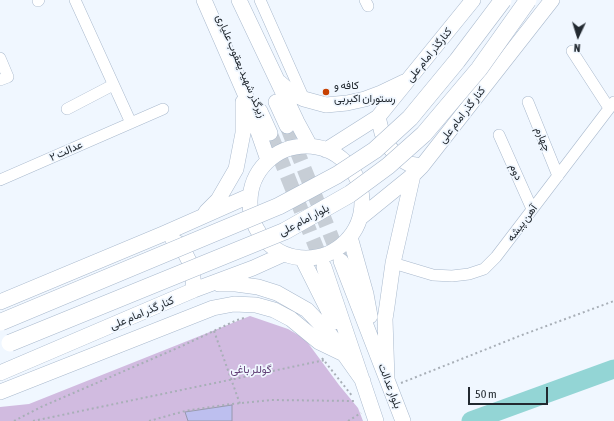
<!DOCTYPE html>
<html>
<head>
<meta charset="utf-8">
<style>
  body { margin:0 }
  #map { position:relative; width:614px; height:421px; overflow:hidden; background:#f0f7ff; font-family:"Asap Condensed",sans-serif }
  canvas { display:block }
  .north { position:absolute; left:558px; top:16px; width:40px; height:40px; -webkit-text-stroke:3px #f0f7ff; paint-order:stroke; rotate:184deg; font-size:11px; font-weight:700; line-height:16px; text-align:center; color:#222930 }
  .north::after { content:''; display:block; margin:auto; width:14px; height:18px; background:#222930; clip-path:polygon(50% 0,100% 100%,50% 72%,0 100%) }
  .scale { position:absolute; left:468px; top:387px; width:80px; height:18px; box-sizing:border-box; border:2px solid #222930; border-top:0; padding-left:5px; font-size:12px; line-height:14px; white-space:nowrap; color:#222930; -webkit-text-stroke:3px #f0f7ff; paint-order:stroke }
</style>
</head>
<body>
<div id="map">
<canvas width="614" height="421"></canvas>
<div class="north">N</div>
<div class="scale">50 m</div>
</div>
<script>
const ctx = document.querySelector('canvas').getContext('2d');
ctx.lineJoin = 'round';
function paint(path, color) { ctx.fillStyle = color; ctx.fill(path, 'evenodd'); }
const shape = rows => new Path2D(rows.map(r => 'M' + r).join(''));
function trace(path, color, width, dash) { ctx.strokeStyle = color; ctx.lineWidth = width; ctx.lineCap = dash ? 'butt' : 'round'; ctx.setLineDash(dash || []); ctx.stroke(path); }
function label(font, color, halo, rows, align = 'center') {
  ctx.font = font + ' "Asap Condensed",Vazirmatn,sans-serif'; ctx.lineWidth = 3.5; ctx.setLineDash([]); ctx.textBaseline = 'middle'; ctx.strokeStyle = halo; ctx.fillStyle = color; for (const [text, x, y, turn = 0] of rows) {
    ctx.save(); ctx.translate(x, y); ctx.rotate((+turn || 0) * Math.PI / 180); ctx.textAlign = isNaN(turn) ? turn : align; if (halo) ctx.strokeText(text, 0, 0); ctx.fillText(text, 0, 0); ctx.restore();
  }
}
paint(shape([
  [250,316,288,329,305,339,339,385,358,408,363,421,0,421,0,407,29,404]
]), '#d1bbe0');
trace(shape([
  [471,421,614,369]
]), '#93d5d5', 19);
const building = shape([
  [232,405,232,421,188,421,185,412,232,405]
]);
paint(building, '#bdbfef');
trace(building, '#9698ae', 1);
trace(shape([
  [287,126,341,261],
  [270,133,324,267]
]), '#c7ced6', 15, [15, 8]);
const minor = shape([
  [75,0,131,123],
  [260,0,304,99],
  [365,0,368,6],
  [38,1,39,0],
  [572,51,609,108],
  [0,58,8,77,0,80],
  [528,102,558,176],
  [67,109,113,85],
  [499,135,532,209],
  [0,180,163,109],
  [393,263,433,275,452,276,469,274,484,269,496,257,614,102]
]);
const major = shape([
  [204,0,245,94,268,160],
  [239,0,297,122,310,146],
  [279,82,292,93,304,99,326,105,347,103,365,99,381,93,404,82],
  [276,102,287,126],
  [260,111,270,133],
  [378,117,382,133,390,148,400,159,409,164,422,166],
  '250 202a56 56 0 1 1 112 0a56 56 0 1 1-112 0Z',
  [326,150,378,117,473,0],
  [206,212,218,200,236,169,243,133,243,102],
  [360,218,413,175,422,166,552,0],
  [350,237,366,294,370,316],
  [173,240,181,245,192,267,194,290],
  [302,258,334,322],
  [341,261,403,421],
  [324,267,376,421],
  [219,284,236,284,258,287,277,293,307,310,329,333,363,381],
  [0,302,163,234,249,196],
  [0,373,194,290,253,268,284,254],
  [387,379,385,319,387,306,393,263,413,175],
  [0,392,213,308,234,304,256,305,274,310,291,319,319,342,346,355]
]);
trace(minor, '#a9b9cd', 12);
trace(major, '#a9b9cd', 16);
trace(shape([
  [214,331,240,404],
  [322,358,353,397],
  [401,383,522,335,614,301],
  [14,421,41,407,182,346,237,320,244,318],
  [33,421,325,360],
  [149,421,185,411,231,404,271,400,355,401],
  [348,421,361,413]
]), '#a8afb7', 2, [2, 3]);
trace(minor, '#fff', 11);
trace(major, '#fff', 15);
const highwayBridge = shape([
  [1,322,279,206,337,175,375,150,410,118,457,61,503,0],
  [10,343,285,231,350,194,388,166,424,134,479,69,528,0]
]);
trace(highwayBridge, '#a9b9cd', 18, []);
trace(highwayBridge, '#fff', 17);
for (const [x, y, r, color] of [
  [326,92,4,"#c74102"]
]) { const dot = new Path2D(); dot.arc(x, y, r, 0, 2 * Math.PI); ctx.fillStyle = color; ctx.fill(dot); trace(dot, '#f0f7ff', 1.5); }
label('11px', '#222930', '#f0f7ff', [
  ["کنارگذر امام علی",429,55,-51],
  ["زیرگذر شهید یعقوب علیاری",241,66,67],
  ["کنار گذر امام علی",462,115,-52],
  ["چهارم",543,139,68],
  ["عدالت ۲",66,151,-24],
  ["دوم",516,172,66],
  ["بلوار امام علی",304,220,-28],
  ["آهن پیشه",522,223,-53],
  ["کنار گذر امام علی",142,313,-23],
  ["بلوار عدالت",390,386,69]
]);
label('11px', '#222930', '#f0f7ff', [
  ["کافه و",334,86],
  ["رستوران اکبربی",334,99]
], 'left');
label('11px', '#613f76', '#f0f7ff', [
  ["گوللر باغی",251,370]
]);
</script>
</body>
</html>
